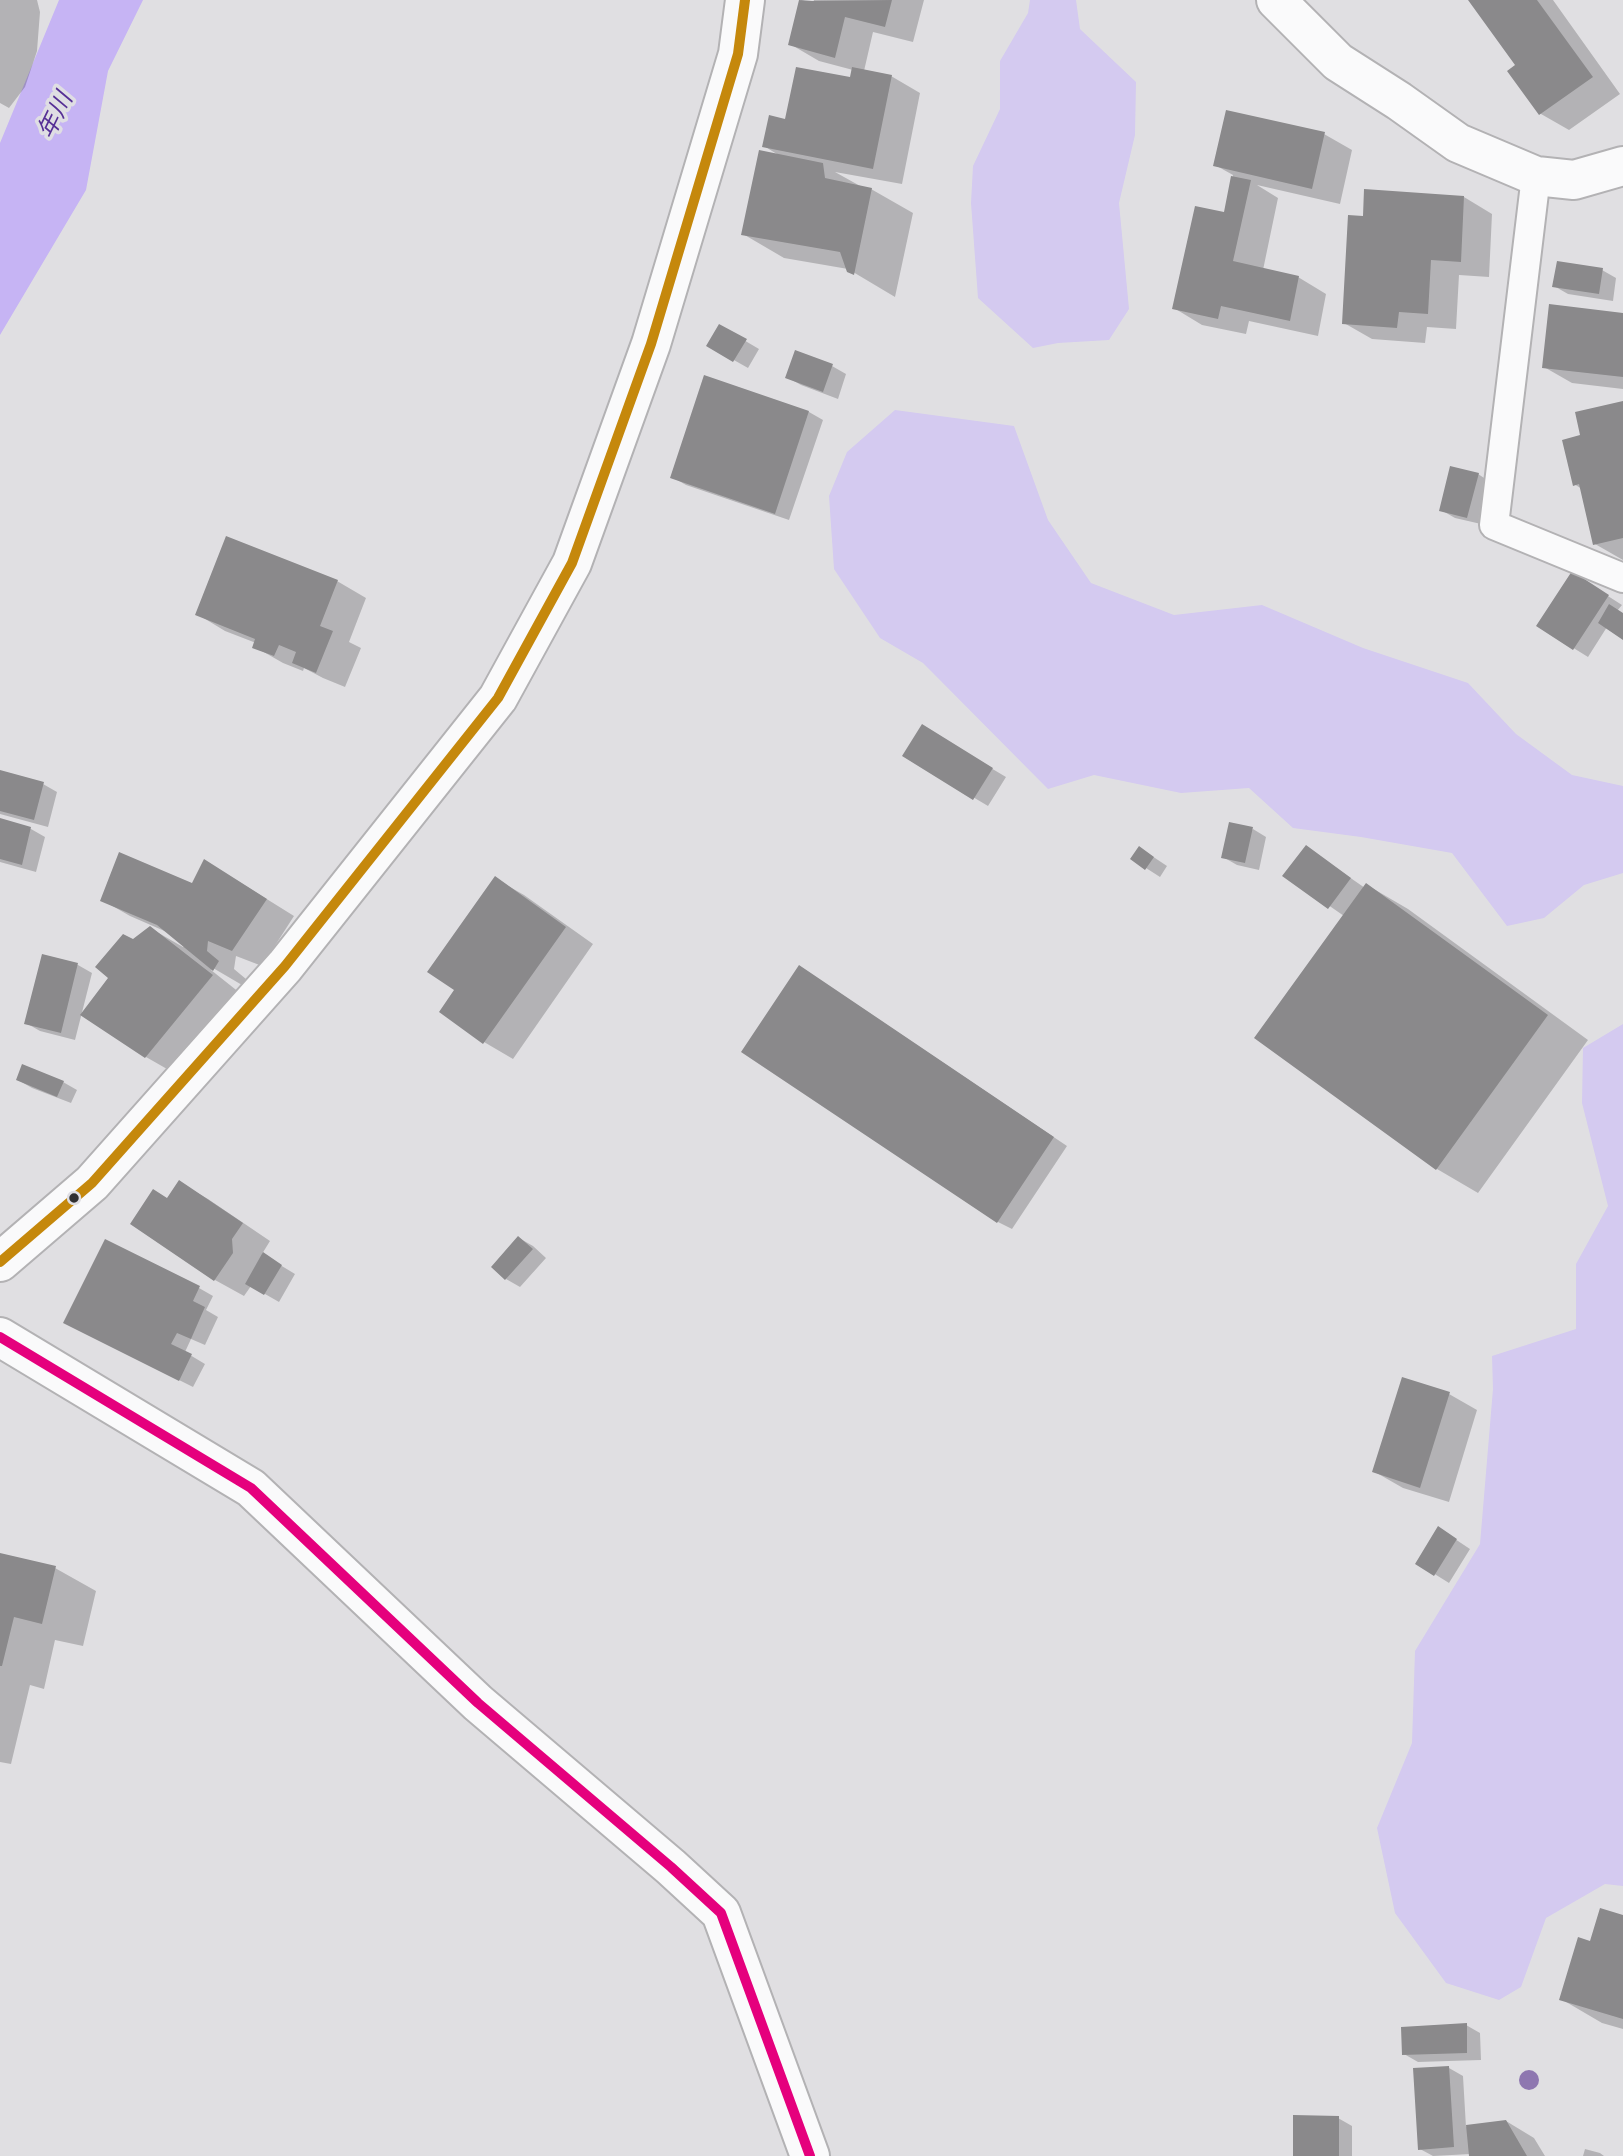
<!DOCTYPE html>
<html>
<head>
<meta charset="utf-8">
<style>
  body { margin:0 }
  canvas { display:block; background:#e0dfe2 }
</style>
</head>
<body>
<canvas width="1623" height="2156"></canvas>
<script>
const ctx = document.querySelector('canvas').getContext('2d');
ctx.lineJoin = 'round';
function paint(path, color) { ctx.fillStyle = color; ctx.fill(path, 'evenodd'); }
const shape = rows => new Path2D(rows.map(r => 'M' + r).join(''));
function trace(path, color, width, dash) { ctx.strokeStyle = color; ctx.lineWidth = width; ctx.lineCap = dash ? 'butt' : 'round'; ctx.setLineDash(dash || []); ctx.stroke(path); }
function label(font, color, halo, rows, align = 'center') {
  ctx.font = font + ' Bitter,"Noto Sans JP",serif'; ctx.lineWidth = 7; ctx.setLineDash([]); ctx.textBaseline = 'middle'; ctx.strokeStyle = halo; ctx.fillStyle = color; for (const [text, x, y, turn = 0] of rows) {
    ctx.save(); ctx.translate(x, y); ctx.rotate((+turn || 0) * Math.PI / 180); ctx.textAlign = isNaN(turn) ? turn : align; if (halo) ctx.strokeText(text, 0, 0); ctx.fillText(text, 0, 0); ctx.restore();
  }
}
paint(shape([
  [1030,0,1076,0,1080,29,1136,82,1135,135,1119,203,1129,309,1109,340,1058,343,1033,348,978,298,971,203,973,166,1000,109,1000,61,1028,13],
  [895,410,1014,426,1048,520,1091,583,1174,615,1262,605,1363,648,1468,683,1516,734,1572,775,1623,786,1623,873,1584,885,1544,918,1507,926,1452,853,1361,837,1293,828,1249,788,1181,793,1094,775,1048,789,923,663,880,638,834,569,829,496,847,452],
  [1623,1024,1623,1886,1605,1884,1546,1918,1521,1987,1499,2000,1446,1983,1395,1913,1377,1828,1412,1743,1415,1651,1480,1544,1493,1389,1492,1356,1576,1329,1576,1264,1608,1206,1582,1103,1583,1048]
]), '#d4caf0');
paint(shape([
  [59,0,143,0,108,71,86,190,0,335,0,143]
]), '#c6b4f4');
paint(shape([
  [0,0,37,0,40,12,37,51,25,87,9,108,0,103],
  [801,0,813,3,814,0,924,0,913,42,873,32,864,71,891,76,920,93,902,184,835,172,862,187,871,189,913,213,895,297,848,269,784,258,743,234,780,156,764,146,786,121,851,79,853,70,819,61,790,44],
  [1470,0,1553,0,1620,94,1569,130,1541,114,1510,71,1517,65],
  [1324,134,1352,150,1340,204,1257,185,1278,198,1263,270,1298,277,1326,294,1318,336,1249,321,1246,334,1202,325,1174,308,1225,214,1233,175,1215,165],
  [1464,197,1492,214,1489,277,1459,275,1456,329,1427,327,1425,343,1372,339,1344,323],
  [1602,270,1616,278,1613,301,1568,294,1554,286],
  [1623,314,1623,389,1572,383,1544,367],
  [720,326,759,349,748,368,709,346],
  [796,353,832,366,846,374,838,399,801,385,787,377],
  [705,378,809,412,823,420,789,520,686,485,672,477],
  [1623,403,1623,560,1595,544,1582,489,1574,484,1582,436],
  [1478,474,1492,483,1481,524,1455,518,1441,510],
  [337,581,366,598,349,642,361,648,345,687,323,678,304,668,303,671,283,663,255,647,256,643,225,631,197,614],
  [1586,582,1622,605,1617,611,1623,615,1623,638,1607,627,1588,657,1538,626],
  [922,727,1006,777,988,806,904,756],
  [0,772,43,784,57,792,48,827,0,814],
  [0,820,31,829,45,837,36,872,0,862],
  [1253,829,1266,837,1259,870,1237,865,1223,857],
  [1306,847,1365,888,1367,885,1408,909,1588,1040,1478,1193,1437,1169,1257,1038,1344,916,1285,875],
  [1140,848,1167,866,1160,877,1132,859],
  [233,878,294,916,262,966,236,956,234,969,246,979,242,985,213,968,211,970,240,993,174,1073,146,1057,83,1015,133,942,150,928,183,947,185,946,169,933,130,916,102,900],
  [496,879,524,895,593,944,513,1059,484,1042,441,1012,457,990],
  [43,956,78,965,92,973,75,1040,40,1031,26,1023],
  [814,976,1067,1146,1012,1229,998,1222],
  [18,1080,63,1082,77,1090,71,1103,32,1088],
  [180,1183,208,1199,270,1241,262,1254,295,1274,279,1302,251,1286,244,1296,215,1280,132,1224,168,1200],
  [519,1238,533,1246,546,1258,520,1287,506,1279],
  [199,1288,213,1296,206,1310,218,1317,205,1345,191,1339,185,1352,205,1364,193,1387,79,1330],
  [1449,1394,1477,1410,1449,1502,1403,1488,1375,1472],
  [1452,1537,1470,1549,1449,1583,1417,1563],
  [0,1555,55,1568,96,1591,83,1646,55,1640,44,1689,30,1685,11,1764,0,1762],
  [1623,1917,1623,2029,1602,2023,1561,1999,1591,1943],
  [1466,2025,1480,2033,1481,2060,1418,2062,1404,2054],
  [1449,2068,1463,2076,1466,2127,1506,2121,1534,2138,1545,2156,1471,2156,1471,2154,1433,2156,1420,2149],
  [1338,2118,1352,2126,1352,2156,1295,2156],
  [1585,2149,1600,2153,1604,2156,1583,2156]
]), '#0003');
paint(shape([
  [799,0,812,1,892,0,885,27,845,17,835,58,788,45],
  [1468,0,1537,0,1593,77,1539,115,1507,71,1515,65],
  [796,67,850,77,852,67,892,75,873,169,762,147,769,115,785,119],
  [1226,110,1325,132,1312,189,1213,166],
  [759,150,823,163,825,178,872,188,854,275,847,272,840,252,741,235],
  [1231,176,1251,180,1233,261,1299,276,1290,321,1221,306,1218,319,1172,309,1195,206,1224,212],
  [1364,189,1464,196,1461,262,1431,260,1428,314,1399,312,1397,328,1342,324,1348,215,1363,216],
  [1557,261,1603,268,1599,294,1552,287],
  [1549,304,1623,313,1623,377,1542,368],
  [719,324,747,339,733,362,706,346],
  [795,350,833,364,823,392,785,378],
  [704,375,809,411,775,514,670,478],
  [1623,401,1623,538,1593,545,1579,484,1573,486,1562,440,1580,435,1575,412],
  [1450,466,1479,473,1467,518,1439,511],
  [226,536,338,580,320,626,333,631,316,673,292,663,296,652,279,645,274,656,252,648,255,639,195,615],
  [1572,571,1609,595,1573,650,1536,626],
  [1609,604,1623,613,1623,640,1598,623],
  [922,724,993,768,973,800,902,756],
  [0,770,44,782,34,820,0,811],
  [0,818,31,827,22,865,0,859],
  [1229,822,1253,827,1245,863,1221,858],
  [1306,845,1351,878,1328,909,1282,876],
  [1139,846,1154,857,1145,870,1130,859],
  [119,852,192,883,204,859,267,899,232,951,208,941,207,951,219,961,213,971,157,925,100,901],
  [495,876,566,927,483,1044,439,1012,454,990,427,972],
  [1366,883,1548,1015,1436,1170,1254,1038],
  [150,926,213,975,145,1058,80,1015,108,978,95,967,123,934,133,939],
  [42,954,78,963,61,1033,24,1024],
  [799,965,1054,1137,997,1223,741,1052],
  [22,1064,64,1081,57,1097,16,1080],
  [179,1180,243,1223,232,1239,233,1253,214,1281,130,1224,153,1189,167,1198],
  [518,1236,533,1249,505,1280,491,1267],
  [105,1239,200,1286,193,1301,205,1307,191,1339,177,1333,171,1344,192,1354,179,1381,63,1323],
  [263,1252,282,1265,264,1295,245,1284],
  [1402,1377,1450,1392,1420,1488,1372,1472],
  [1438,1526,1457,1539,1434,1576,1415,1564],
  [0,1553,56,1566,42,1624,14,1617,2,1666,0,1666],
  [1600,1908,1623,1915,1623,2019,1559,2000,1578,1937,1590,1941],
  [1467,2023,1467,2053,1402,2055,1401,2027],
  [1449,2066,1454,2147,1418,2150,1413,2068],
  [1293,2115,1339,2116,1339,2156,1293,2156],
  [1506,2120,1527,2156,1469,2156,1466,2125]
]), '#8a898b');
const service = shape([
  [1536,176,1494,525,1623,578]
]);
const minor = shape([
  [1276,0,1338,62,1399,101,1458,143,1536,176,1574,180,1623,166],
  [0,1337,251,1488,478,1703,671,1867,721,1913,810,2156]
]);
const primary = shape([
  [0,1262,92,1183,285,966,498,698,572,563,651,344,738,54,745,0]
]);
trace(service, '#b3b2b4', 32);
trace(minor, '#b3b2b4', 42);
trace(primary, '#b3b2b4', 42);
trace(service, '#fafafb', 28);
trace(minor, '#fafafb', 38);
trace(primary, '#fafafb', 38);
trace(shape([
  [0,1262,92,1183,285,966,498,698,572,563,651,344,738,54,745,0]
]), '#c5880c', 10);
trace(shape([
  [0,1337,251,1488,478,1703,671,1867,721,1913,810,2156]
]), '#e5007d', 10);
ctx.fillStyle = '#8e77b0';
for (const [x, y] of [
  [1529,2080]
]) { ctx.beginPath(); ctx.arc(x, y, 10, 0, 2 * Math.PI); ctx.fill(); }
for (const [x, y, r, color] of [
  [74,1198,6,"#302f31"]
]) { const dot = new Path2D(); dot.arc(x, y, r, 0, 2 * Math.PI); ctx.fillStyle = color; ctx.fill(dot); trace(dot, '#dfdee3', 2.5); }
label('italic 24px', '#562f96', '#dfdee3', [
  ["年川",56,116,-64]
]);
</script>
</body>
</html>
